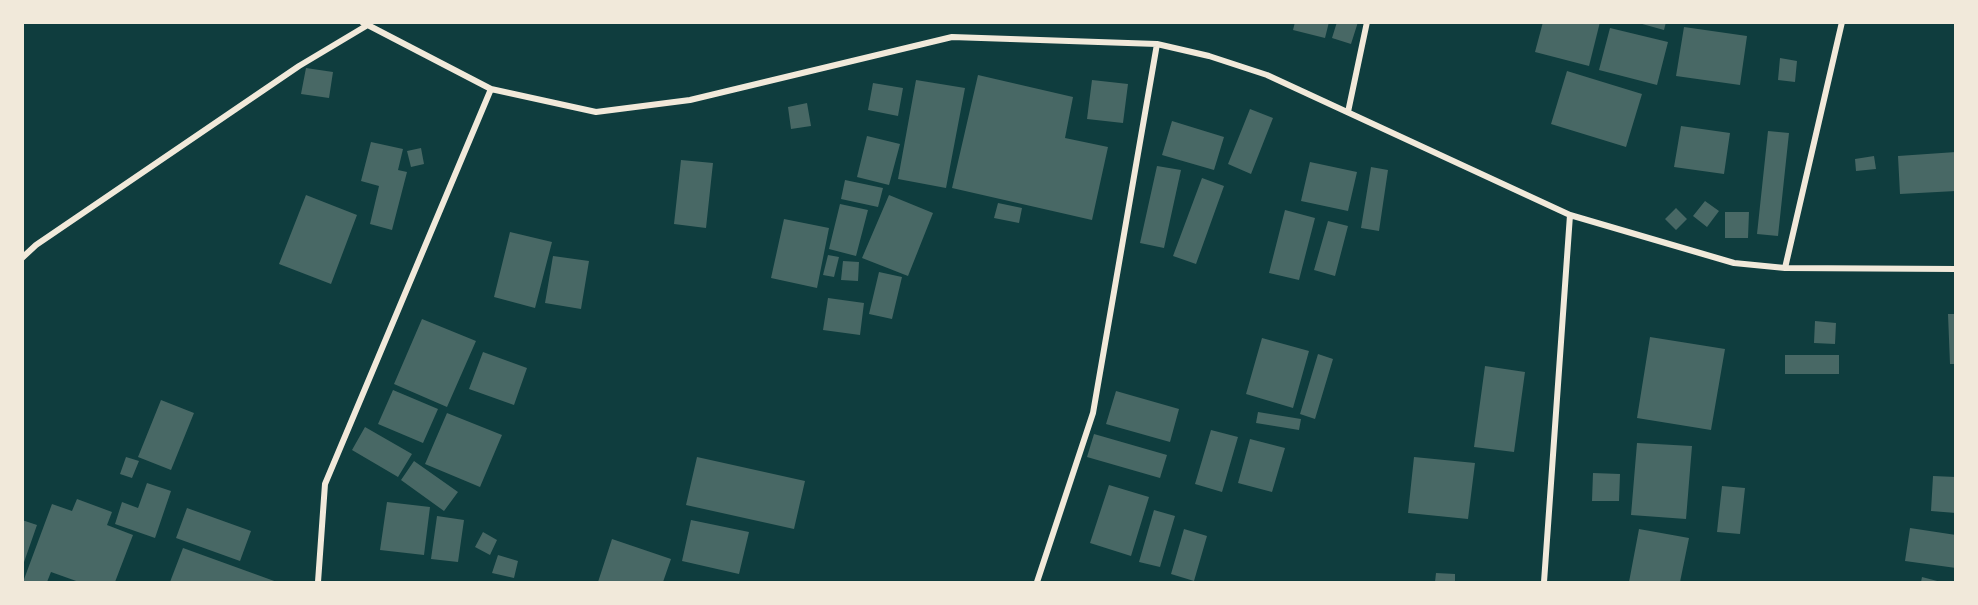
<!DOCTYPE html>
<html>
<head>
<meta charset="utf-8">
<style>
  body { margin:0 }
  #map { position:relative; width:1978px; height:605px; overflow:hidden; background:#0f3d3e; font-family:Arial,sans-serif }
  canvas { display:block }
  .frame { position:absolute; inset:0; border:24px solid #f1e9da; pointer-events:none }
</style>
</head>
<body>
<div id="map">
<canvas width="1978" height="605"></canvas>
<div class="frame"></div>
</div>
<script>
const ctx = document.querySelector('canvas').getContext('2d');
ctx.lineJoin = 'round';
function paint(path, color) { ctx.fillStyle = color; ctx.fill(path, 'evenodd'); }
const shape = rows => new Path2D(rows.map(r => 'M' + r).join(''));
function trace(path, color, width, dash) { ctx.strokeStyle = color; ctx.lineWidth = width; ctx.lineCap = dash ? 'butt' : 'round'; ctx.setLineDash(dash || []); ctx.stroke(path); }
paint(shape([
  [1295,22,1329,22,1325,38,1293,30],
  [1337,22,1358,22,1351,44,1332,38],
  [1543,22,1600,22,1589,66,1535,52],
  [1635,22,1666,22,1664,30],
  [1684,27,1747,36,1740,85,1676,76],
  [1610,28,1668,42,1657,85,1599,70],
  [1780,58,1797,61,1795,82,1778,80],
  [306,68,333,72,329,98,301,94],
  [1567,71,1642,94,1626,147,1551,124],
  [978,75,1073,97,1065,138,1108,147,1092,220,952,188],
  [916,80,965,88,946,188,898,179],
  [1092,80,1128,84,1123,123,1087,119],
  [873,83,903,88,898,116,868,110],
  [807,103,811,126,791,129,788,107],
  [1250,109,1273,118,1251,174,1228,164],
  [1172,121,1224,137,1214,170,1162,155],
  [1681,126,1730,133,1724,174,1674,167],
  [1768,131,1789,133,1778,236,1757,234],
  [867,136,900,144,889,185,857,177],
  [371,142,403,149,398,170,407,172,392,230,370,224,379,186,361,181],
  [421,148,424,164,411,167,407,151],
  [1956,152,1956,191,1900,194,1898,156],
  [1874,156,1876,169,1856,171,1855,159],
  [681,160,713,163,706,228,674,224],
  [1310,162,1357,172,1348,211,1301,201],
  [1157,166,1181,170,1164,248,1140,243],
  [1371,167,1388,170,1379,231,1361,228],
  [1202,178,1224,186,1196,264,1173,256],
  [845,180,883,188,878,207,841,199],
  [306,195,357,215,331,284,279,264],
  [889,195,933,213,908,276,862,258],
  [1705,201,1719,211,1707,227,1693,216],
  [998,203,1022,208,1019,223,994,218],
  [840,204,868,210,856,256,829,249],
  [1676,208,1687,219,1676,230,1665,219],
  [1285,210,1315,218,1299,280,1269,273],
  [1725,212,1749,212,1748,238,1725,238],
  [784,219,829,228,817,288,771,278],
  [1328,221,1348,226,1335,276,1314,270],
  [510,232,552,242,535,308,494,297],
  [828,255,839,257,834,277,823,275],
  [553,256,589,261,581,309,545,303],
  [843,261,859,262,858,281,841,280],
  [879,272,902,277,892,319,869,314],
  [828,298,864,303,860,335,823,330],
  [1948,314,1956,314,1956,364,1950,364],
  [422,319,476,341,447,407,394,384],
  [1815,321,1836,323,1835,344,1814,343],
  [1650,337,1725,349,1711,430,1637,418],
  [1262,338,1309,351,1293,408,1246,394],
  [483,352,527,368,514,405,469,389],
  [1318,354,1333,359,1315,419,1300,414],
  [1785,355,1839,355,1839,374,1785,374],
  [1485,366,1525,372,1514,452,1474,447],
  [393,390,438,409,423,443,378,424],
  [1116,391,1179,409,1170,442,1106,424],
  [161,400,194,413,171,470,138,457],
  [1258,412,1301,419,1299,430,1256,423],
  [447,413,502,435,480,487,425,464],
  [365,427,412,454,398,477,352,450],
  [1211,430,1238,437,1222,492,1195,484],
  [1094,434,1167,455,1160,478,1087,457],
  [1250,439,1285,448,1272,492,1238,483],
  [1637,443,1692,446,1686,519,1631,515],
  [126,457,139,461,132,478,120,474],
  [697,457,805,481,794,529,686,505],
  [1414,457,1475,463,1468,519,1408,513],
  [414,461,458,492,444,511,401,480],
  [1593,473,1620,474,1619,501,1592,501],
  [1933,476,1956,477,1956,513,1931,511],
  [147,483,171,491,155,538,115,524,122,502,138,508],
  [1109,485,1149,497,1131,556,1090,543],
  [1722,486,1745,488,1740,534,1717,532],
  [77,499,112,512,107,525,133,535,115,582,79,582,51,572,47,582,23,582,52,504,72,511],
  [387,502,430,507,424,555,380,550],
  [187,508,251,531,240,561,176,538],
  [1154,510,1175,516,1160,567,1139,562],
  [437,516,464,520,458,562,431,559],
  [22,520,37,525,23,565,22,565],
  [691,520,749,532,739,574,682,561],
  [1910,528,1956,535,1956,568,1905,561],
  [1184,529,1207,536,1194,581,1171,574],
  [1639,529,1689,538,1680,582,1629,582],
  [483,532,497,540,490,555,475,547],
  [612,539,671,559,663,582,598,582],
  [183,548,277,582,170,582],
  [498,555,518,561,514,578,492,573],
  [1436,573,1455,574,1455,582,1435,582],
  [1922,577,1941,582,1921,582]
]), '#486865');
trace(shape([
  [362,22,491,89,596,112,690,100,952,37,1157,44,1209,56,1267,75,1570,215,1734,263,1785,268,1956,269],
  [1348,112,1367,22],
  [22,258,36,245,299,66,366,26],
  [1785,268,1842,22],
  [318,582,325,484,491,89],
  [1037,582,1093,413,1157,44],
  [1544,582,1570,215]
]), '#f1e9da', 6);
</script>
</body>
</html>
